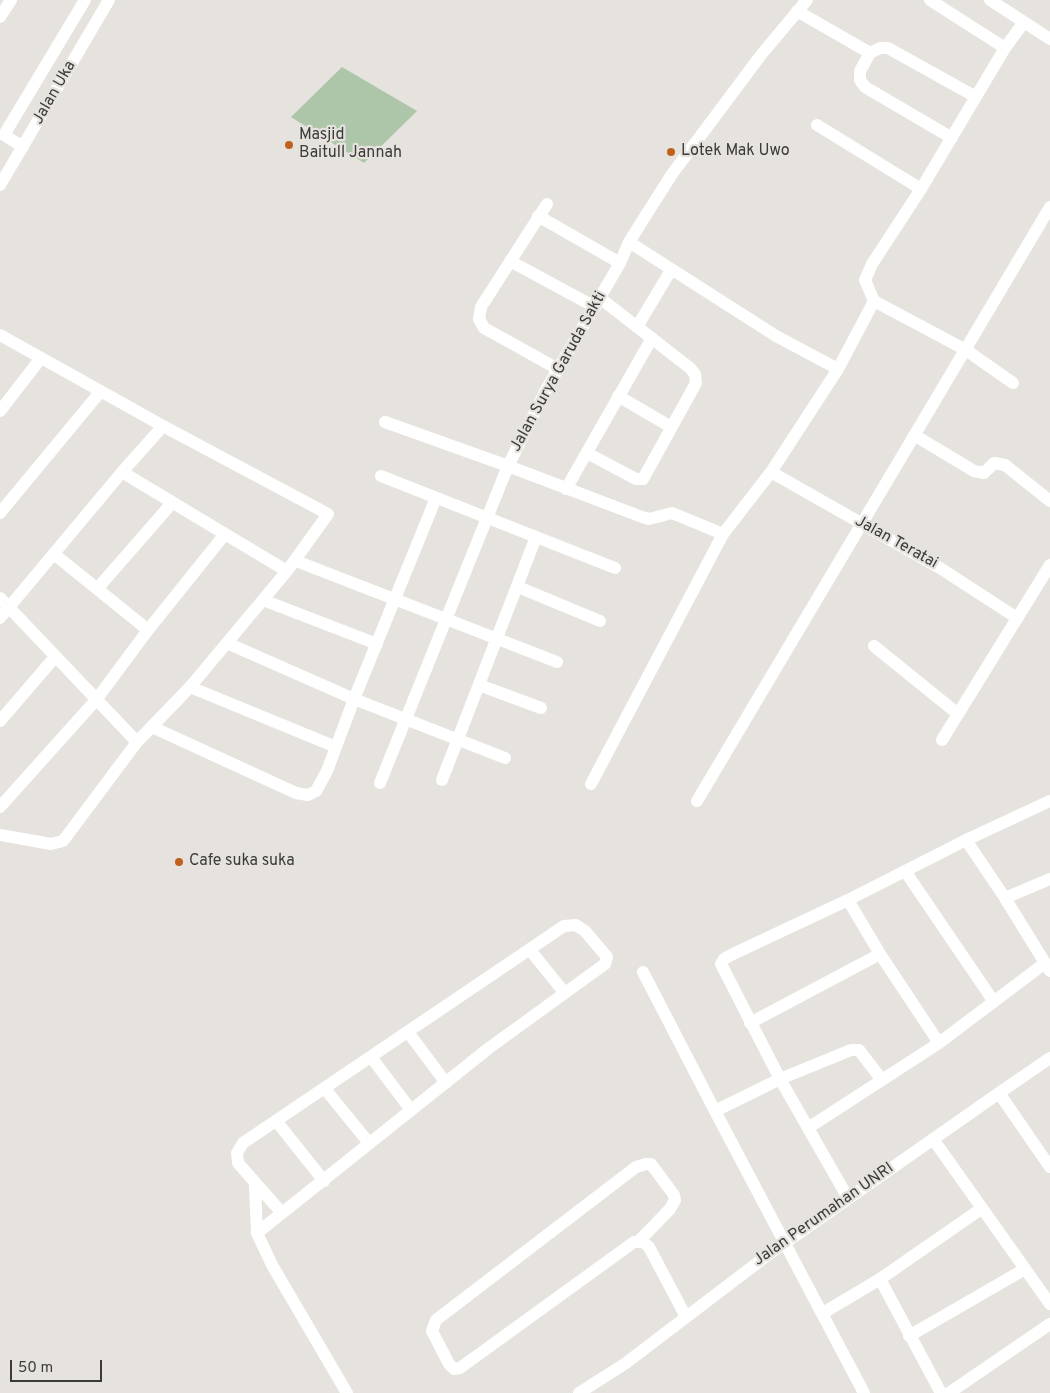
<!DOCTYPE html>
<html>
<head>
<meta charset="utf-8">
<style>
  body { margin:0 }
  #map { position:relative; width:1050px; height:1393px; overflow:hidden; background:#e6e3de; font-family:Overpass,sans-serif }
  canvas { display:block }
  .scale { position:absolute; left:10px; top:1360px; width:92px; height:22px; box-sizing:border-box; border:2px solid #3c3b39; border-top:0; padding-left:6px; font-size:15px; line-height:18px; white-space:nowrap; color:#3c3b39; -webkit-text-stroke:4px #e6e3de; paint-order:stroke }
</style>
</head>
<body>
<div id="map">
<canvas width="1050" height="1393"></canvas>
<div class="scale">50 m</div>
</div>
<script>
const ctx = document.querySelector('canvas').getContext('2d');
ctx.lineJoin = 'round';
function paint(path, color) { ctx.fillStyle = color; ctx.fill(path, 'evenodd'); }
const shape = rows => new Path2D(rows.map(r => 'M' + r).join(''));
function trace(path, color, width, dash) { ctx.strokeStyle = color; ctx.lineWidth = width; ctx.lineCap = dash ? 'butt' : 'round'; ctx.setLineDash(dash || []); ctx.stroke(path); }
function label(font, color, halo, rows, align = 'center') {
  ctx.font = font + ' Overpass,sans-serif'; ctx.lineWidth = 4.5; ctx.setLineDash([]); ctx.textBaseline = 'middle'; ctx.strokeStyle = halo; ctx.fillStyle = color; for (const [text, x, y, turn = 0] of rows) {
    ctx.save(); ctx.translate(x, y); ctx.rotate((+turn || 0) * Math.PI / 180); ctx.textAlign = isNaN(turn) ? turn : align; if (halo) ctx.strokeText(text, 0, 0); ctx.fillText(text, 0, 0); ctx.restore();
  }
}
paint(shape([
  [342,67,417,111,364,163,291,117]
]), '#adc6a9');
trace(shape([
  [930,0,1005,48],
  [990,0,1050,39],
  [797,11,870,53,860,71,860,80,865,87,952,138],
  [0,17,11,0],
  [870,53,880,48,888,48,976,97],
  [817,125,921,189],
  [23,147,4,135,85,0],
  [0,185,109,0],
  [547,204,481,307,479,319,484,328,558,369],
  [538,216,620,263],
  [629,242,776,336,838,369],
  [510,261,595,307],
  [637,327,671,270],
  [0,335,163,426,328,514,287,571],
  [1013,383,966,350,874,301,865,280,872,264,921,189,1005,48,1024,22],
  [618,396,671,427],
  [0,411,41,358],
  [385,422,508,466,642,517,649,519,672,513,723,534],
  [914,435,974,471,984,473,994,463,1005,465,1050,501],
  [587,453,636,479,643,479,696,383,695,374,690,368,600,298],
  [122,472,225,534],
  [771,472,940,568,1017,618],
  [381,476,615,568],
  [566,489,652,338],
  [0,513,101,391],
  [54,554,148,630],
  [296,561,557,662],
  [518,587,600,621],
  [97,589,172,503],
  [0,598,137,742],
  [263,600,377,644],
  [0,618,122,472,163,426],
  [227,643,354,699,505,758],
  [874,646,958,714],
  [479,685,541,708],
  [190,687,336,747],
  [0,721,55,657],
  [152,727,296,793,308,795,316,791,327,771,354,699,436,498],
  [942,740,1050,565],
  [442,780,536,537],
  [380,783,508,466,547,388,620,263,629,242,672,174,761,55,807,0],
  [591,784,723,534,771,472,838,369,874,301],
  [697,801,1050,207],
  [1050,801,966,840,1005,898,1050,971],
  [0,807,96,700,148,630,225,534,287,571,190,687,137,742,63,841,51,844,0,835],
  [905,871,994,1002],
  [1005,898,1050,879],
  [848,900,880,954,939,1043,882,1080],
  [530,950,564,992],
  [643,972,715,1111],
  [750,1023,880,954],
  [408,1032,446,1083],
  [939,1043,1045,963],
  [371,1057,411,1110],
  [325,1089,369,1143],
  [999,1093,1050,1058],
  [277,1122,324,1181],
  [808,1128,882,1080,859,1050,851,1050,780,1079,715,1111,864,1393],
  [933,1139,1050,1304],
  [255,1184,257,1233],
  [848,1198,780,1079,721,964,724,959,733,954,848,900,966,840],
  [282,1213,238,1163,237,1153,243,1143,564,926,576,925,585,931,607,957,605,964,489,1048,257,1233,272,1265,347,1393],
  [639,1241,670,1209,675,1200,674,1195,651,1164,646,1164,636,1167,436,1320,432,1331,449,1364,454,1369,460,1368,634,1242,643,1242,649,1247,686,1317],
  [880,1279,941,1393],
  [823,1313,880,1279,981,1209],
  [909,1336,1025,1269],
  [579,1393,626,1363,769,1254,999,1093,1050,1167],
  [949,1393,1050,1324]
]), '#fff', 12);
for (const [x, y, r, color] of [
  [289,145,5,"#c0601d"],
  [671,152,5,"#c0601d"],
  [179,862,5,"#c0601d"]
]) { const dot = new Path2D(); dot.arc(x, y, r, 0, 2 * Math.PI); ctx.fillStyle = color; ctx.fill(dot); trace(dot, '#e6e3de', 2); }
label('16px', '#3c3b39', '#e6e3de', [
  ["Jalan Uka",55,93,-60],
  ["Jalan Surya Garuda Sakti",559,372,-61],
  ["Jalan Teratai",896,543,29],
  ["Jalan Perumahan UNRI",824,1215,-35]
]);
label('16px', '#3c3b39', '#e6e3de', [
  ["Masjid",299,136],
  ["Baitull Jannah",299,154],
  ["Lotek Mak Uwo",681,152],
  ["Cafe suka suka",189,862]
], 'left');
</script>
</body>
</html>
